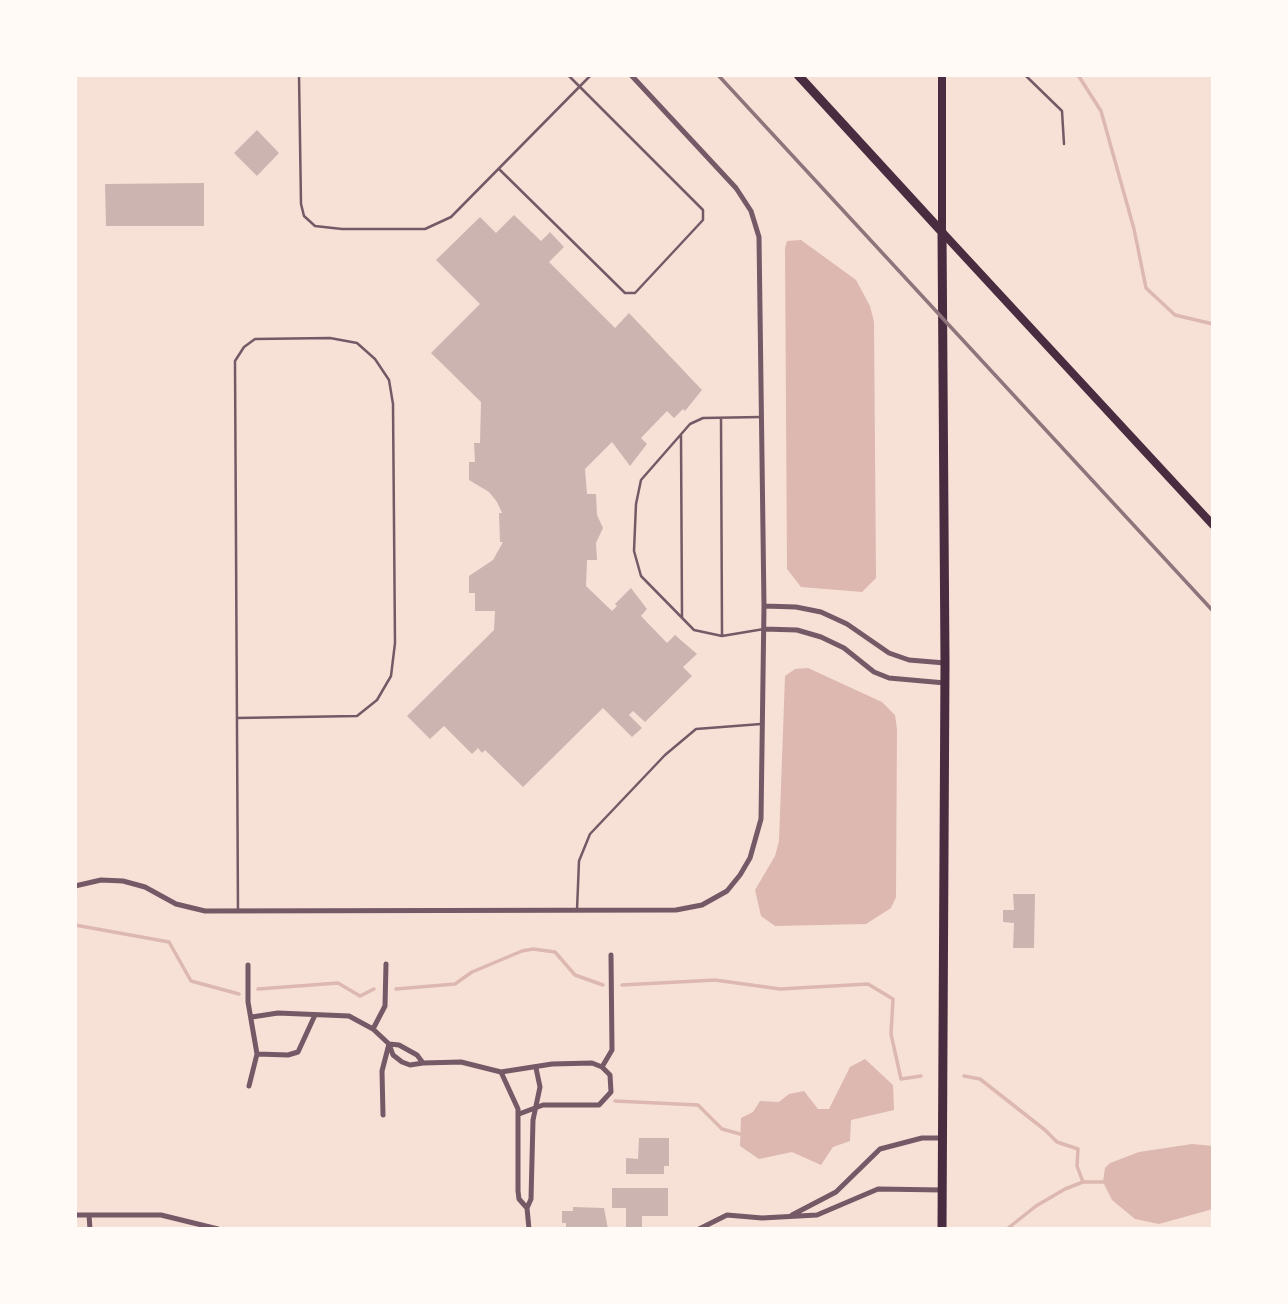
<!DOCTYPE html>
<html>
<head>
<meta charset="utf-8">
<style>
  body { margin:0 }
  #map { position:relative; width:1288px; height:1304px; overflow:hidden; background:#f7e1d7; font-family:"Fira Sans Condensed",sans-serif }
  canvas { display:block }
  .frame { position:absolute; inset:0; border:77px solid #fffaf5; pointer-events:none }
</style>
</head>
<body>
<div id="map">
<canvas width="1288" height="1304"></canvas>
<div class="frame"></div>
</div>
<script>
const ctx = document.querySelector('canvas').getContext('2d');
ctx.lineJoin = 'round';
function paint(path, color) { ctx.fillStyle = color; ctx.fill(path, 'evenodd'); }
const shape = rows => new Path2D(rows.map(r => 'M' + r).join(''));
function trace(path, color, width, dash) { ctx.strokeStyle = color; ctx.lineWidth = width; ctx.lineCap = dash ? 'butt' : 'round'; ctx.setLineDash(dash || []); ctx.stroke(path); }
paint(shape([
  [801,240,856,280,870,306,874,322,876,578,862,592,801,587,787,569,785,248,787,241],
  [808,668,882,702,895,715,897,729,896,897,891,908,866,924,775,926,761,916,755,890,775,856,779,841,785,676,795,669],
  [865,1059,893,1085,894,1110,851,1120,850,1141,833,1147,821,1165,792,1152,759,1159,740,1146,741,1118,753,1112,760,1101,779,1102,789,1094,804,1091,818,1109,829,1109,850,1067],
  [1192,1144,1213,1146,1213,1209,1159,1224,1135,1219,1112,1200,1103,1182,1105,1168,1110,1163,1139,1152]
]), '#dcb8b0');
trace(shape([
  [1078,75,1101,111,1134,229,1146,288,1175,315,1213,324],
  [75,925,169,942,191,981,239,994],
  [622,985,715,980,780,989,868,984,893,999,891,1034,901,1079,921,1076],
  [258,989,338,983,360,996,374,989],
  [396,989,455,984,472,972,522,951,533,949,555,952,575,975,603,985],
  [964,1076,980,1079,1045,1130,1057,1142,1078,1149,1077,1166,1083,1182],
  [615,1101,698,1105,722,1129,740,1134],
  [1007,1229,1036,1206,1065,1189,1083,1182,1106,1182]
]), '#dcb8b0', 3.5);
paint(shape([
  [257,130,279,153,257,176,234,153],
  [204,183,204,226,106,226,105,184],
  [514,215,541,241,550,232,564,247,549,262,615,328,629,313,702,390,685,411,683,409,674,418,667,411,641,438,647,444,630,466,612,442,585,469,587,494,596,494,597,515,603,528,596,543,597,560,587,560,586,586,612,611,617,606,615,604,631,588,647,609,641,616,667,643,675,635,697,654,683,667,692,676,645,722,633,711,629,715,642,728,632,737,603,708,523,787,485,750,482,753,478,748,472,754,444,726,430,739,407,716,494,630,495,611,475,611,475,593,469,593,469,576,493,560,503,542,500,542,499,513,502,513,497,502,489,492,469,480,469,462,475,462,474,443,480,443,481,402,431,353,480,304,436,260,480,217,496,233],
  [1013,894,1035,894,1034,948,1013,948,1014,923,1003,922,1003,910,1014,910],
  [639,1138,669,1138,669,1166,664,1166,664,1174,626,1174,626,1158,638,1159],
  [612,1188,668,1188,668,1216,642,1216,642,1228,626,1228,626,1208,612,1208],
  [573,1207,604,1208,608,1229,566,1229,566,1223,562,1223,562,1211,573,1211]
]), '#ccb4b1');
trace(shape([
  [299,75,301,204,304,216,315,226,342,229,425,229,451,217,591,75],
  [1025,75,1062,111,1064,144],
  [499,169,625,293,635,293,703,220,703,210,568,75],
  [761,417,703,418,690,424,641,480,636,504,634,551,641,576,694,630,722,636,764,629],
  [721,418,722,635],
  [681,435,682,617],
  [237,718,357,716,377,700,391,676,395,643,393,404,389,380,375,359,357,343,330,338,255,339,244,347,235,361,238,912],
  [577,910,579,861,590,834,665,755,696,729,761,724]
]), '#755966', 2.5);
trace(shape([
  [764,606,796,607,821,612,847,624,889,653,909,660,945,663],
  [764,629,797,630,821,637,844,648,874,672,889,678,945,683],
  [75,886,101,880,123,881,145,887,176,904,205,911,676,910,702,905,727,891,740,875,750,858,761,819,764,606,759,237,751,211,736,188,631,75],
  [248,965,248,1002,257,1054,249,1086],
  [252,1017,278,1013,349,1016,373,1029,389,1044,393,1055,402,1062,410,1065,423,1063,417,1055,399,1045,389,1044],
  [373,1029,385,1006,386,964],
  [257,1054,288,1055,298,1052,315,1015],
  [423,1063,461,1062,501,1072,552,1064,592,1063,602,1067,610,1075,611,1092,599,1105,543,1105,519,1114],
  [602,1067,612,1050,611,955],
  [501,1072,518,1109,518,1191,519,1199,527,1208,529,1229],
  [383,1115,382,1071,389,1044],
  [527,1208,531,1199,533,1120,540,1087,536,1068],
  [75,1215,161,1215,218,1229],
  [89,1215,90,1229],
  [792,1215,836,1192,880,1149,922,1138,942,1138],
  [699,1229,727,1215,762,1218,817,1215,878,1189,942,1190]
]), '#755966', 5);
trace(shape([
  [942,75,942,232,1213,525]
]), '#4a2c40', 8);
trace(shape([
  [798,75,942,232,945,663,942,1229]
]), '#4a2c40', 9);
trace(shape([
  [718,75,1213,611]
]), '#8f747c', 3.5);
</script>
</body>
</html>
